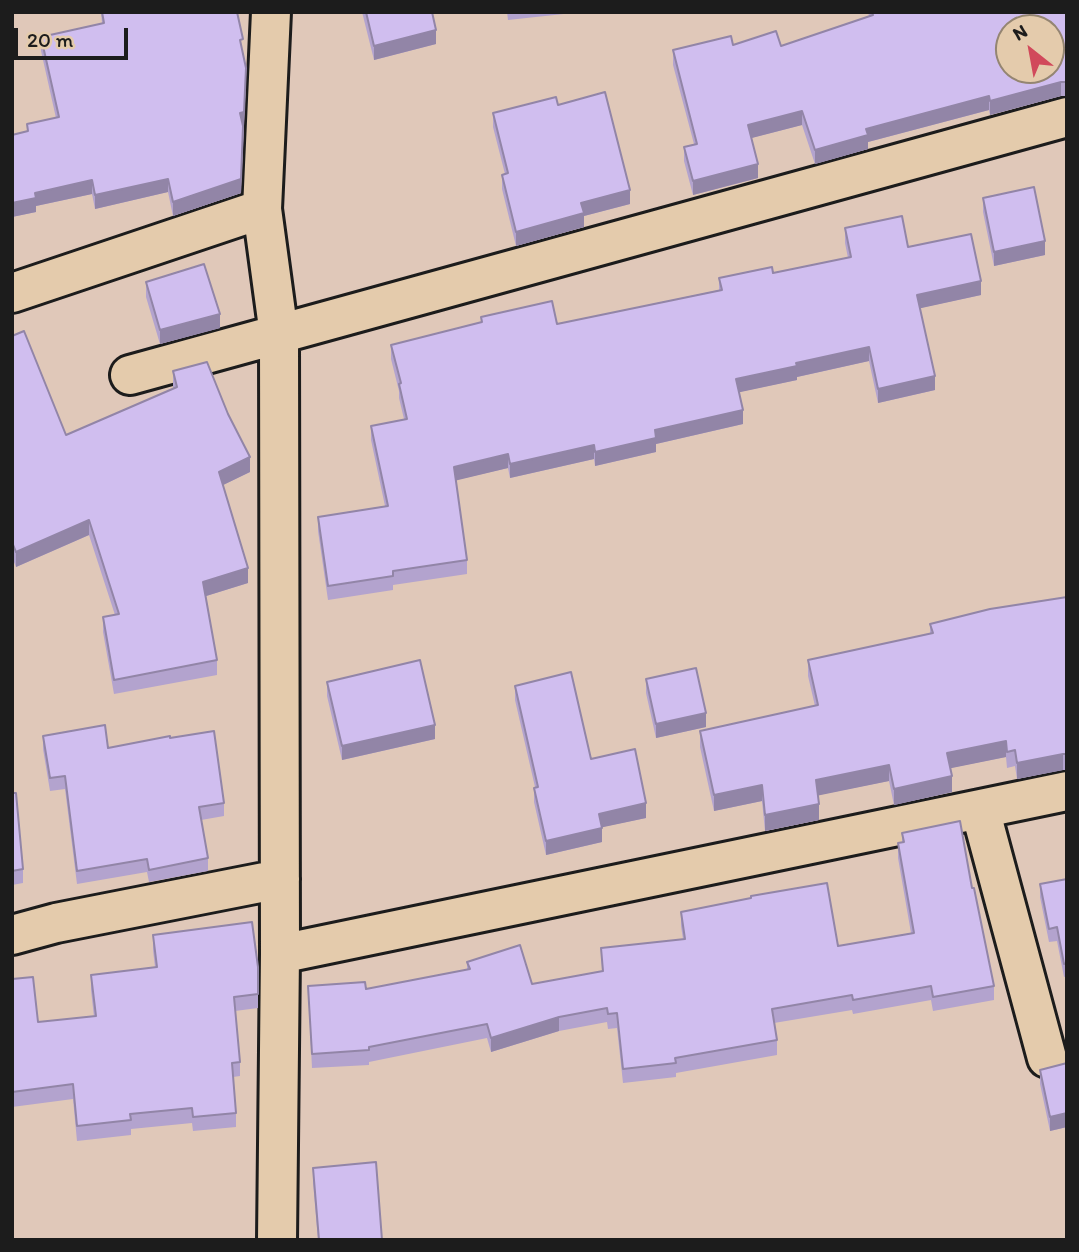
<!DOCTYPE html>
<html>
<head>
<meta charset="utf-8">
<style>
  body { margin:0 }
  #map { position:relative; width:1079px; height:1252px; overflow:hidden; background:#e0c8b9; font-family:Itim,sans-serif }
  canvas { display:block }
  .frame { position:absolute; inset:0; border:14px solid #1c1c1c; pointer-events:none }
  .north { position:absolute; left:995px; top:14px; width:70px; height:70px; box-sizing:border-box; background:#e4cbac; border:2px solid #948572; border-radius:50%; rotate:329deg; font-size:19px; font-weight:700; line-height:28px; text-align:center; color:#1c1c1c }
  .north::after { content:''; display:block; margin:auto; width:24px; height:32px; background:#d1495b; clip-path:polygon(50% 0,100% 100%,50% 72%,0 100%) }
  .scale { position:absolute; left:14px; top:28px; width:114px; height:32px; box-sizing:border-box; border:4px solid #1c1c1c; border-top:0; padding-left:9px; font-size:21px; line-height:24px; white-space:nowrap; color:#1c1c1c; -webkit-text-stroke:5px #e4cbac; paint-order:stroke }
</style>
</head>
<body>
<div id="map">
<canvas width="1079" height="1252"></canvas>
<div class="frame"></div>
<div class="north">N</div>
<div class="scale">20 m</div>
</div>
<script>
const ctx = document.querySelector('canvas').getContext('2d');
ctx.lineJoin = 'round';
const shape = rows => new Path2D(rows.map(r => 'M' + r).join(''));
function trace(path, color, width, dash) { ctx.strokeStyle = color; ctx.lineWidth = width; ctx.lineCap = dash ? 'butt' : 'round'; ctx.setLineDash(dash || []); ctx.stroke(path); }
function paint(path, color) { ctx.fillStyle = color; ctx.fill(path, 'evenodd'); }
const minor = shape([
  [271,12,262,209,279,335,280,954,277,1240],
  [12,293,262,209],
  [130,375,1067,117],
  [980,809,1047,1058],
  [12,935,56,923,280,879],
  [280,954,1067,791]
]);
trace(minor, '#1c1c1c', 44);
trace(minor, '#e4cbac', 38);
paint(shape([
  [101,12,237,12,246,81,241,193,173,216,168,192,95,209,92,194,36,206,36,212,12,217,12,135,27,131,27,124,56,118,41,51,41,37,102,23],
  [362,12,432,12,436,44,374,60],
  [507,12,573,12,573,13,508,20],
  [868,12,1067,12,1067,96,1061,96,990,115,989,110,868,142,868,149,815,164,802,125,751,138,758,178,693,195,684,161,684,147,694,144,673,65,673,50,733,45,781,46,869,16],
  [558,105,630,204,584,216,584,227,516,246,502,189,502,175,505,174,493,127,493,113],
  [983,198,1045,255,994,266,983,212],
  [845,228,908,247,981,295,920,308,935,390,878,403,869,361,797,377,797,380,739,392,743,424,656,444,656,452,595,466,594,459,510,478,508,468,456,480,467,560,467,574,393,585,393,590,328,600,318,531,318,517,385,506,371,440,371,426,404,419,399,398,399,391,391,359,391,345,481,322,481,317,557,324,719,290,719,278,773,273,848,258,845,243],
  [146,282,220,328,160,344,146,297],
  [12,336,66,435,173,389,173,371,250,472,223,485,248,583,206,596,217,660,217,675,114,694,103,632,103,617,115,615,89,535,16,567,12,557],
  [1067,597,1067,770,1063,770,1017,779,1015,766,1007,768,1006,757,950,768,952,792,894,805,889,781,818,795,819,820,765,831,762,801,714,811,700,747,700,731,815,706,808,676,808,660,930,634,930,624],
  [646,679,706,727,656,738,646,693],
  [327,682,435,739,342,760,327,696],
  [515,686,591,759,646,818,602,827,602,842,546,855,534,802,534,788,535,787,515,700],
  [43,736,108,748,224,803,224,816,201,820,208,858,208,871,149,882,147,872,77,884,65,789,50,791,43,749],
  [12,793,23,869,23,883,12,885],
  [902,833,972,888,994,986,994,1000,933,1011,931,1000,853,1014,852,1010,774,1023,777,1040,777,1055,676,1073,676,1077,623,1083,617,1028,608,1029,607,1022,559,1031,491,1052,487,1038,369,1062,369,1065,312,1068,308,986,366,989,467,970,467,962,532,984,602,971,601,948,683,939,681,926,681,912,838,946,911,933,898,858,898,843,902,843],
  [1067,879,1067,976,1064,977,1057,941,1049,942,1040,897,1040,884],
  [153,935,258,967,258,1008,235,1011,240,1062,240,1076,233,1077,236,1113,236,1127,193,1131,192,1123,131,1129,131,1135,77,1141,73,1099,12,1107,12,979,38,1022,94,1017,91,990,91,975,155,967,153,950],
  [1067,1063,1067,1127,1050,1131,1040,1084,1040,1070],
  [313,1168,382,1240,318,1240,313,1182]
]), '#b3a3ce');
paint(shape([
  [436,30,436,44,374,60,374,46],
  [246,68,244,126,240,126,240,113],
  [1061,82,1061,96,990,115,990,101],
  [989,96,989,110,868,142,868,149,815,164,815,150,866,129],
  [802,111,802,125,748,139,748,125],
  [243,126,241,193,173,216,173,202],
  [758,164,758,178,693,195,693,181],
  [168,179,168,192,95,209,95,195],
  [92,180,92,194,36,206,36,212,12,217,12,203,35,193],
  [630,190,630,204,584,216,584,227,516,246,516,232,581,203],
  [1045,241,1045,255,994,266,994,252],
  [981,281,981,295,917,309,917,295],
  [220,314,220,328,160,344,160,330],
  [869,347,869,361,797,377,797,380,736,393,736,379,796,363],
  [935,376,935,390,878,403,878,389],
  [743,410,743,424,656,444,656,452,595,466,595,452,655,430],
  [594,445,594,459,510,478,510,464],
  [508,454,508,468,454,481,454,467],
  [250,457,250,472,219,487,219,472],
  [89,520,89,535,16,567,16,552],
  [248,568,248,583,203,597,203,582],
  [706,713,706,727,656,738,656,724],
  [435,725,435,739,342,760,342,746],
  [1006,741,1006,757,947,769,947,753],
  [1063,754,1063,770,1017,779,1017,763],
  [889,765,889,781,816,796,816,780],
  [952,776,952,792,894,805,894,789],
  [762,785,762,801,714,811,714,795],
  [646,803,646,818,599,828,599,814],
  [819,804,819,820,765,831,765,815],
  [602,828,602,842,546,855,546,841],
  [559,1017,559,1031,491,1052,491,1038],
  [1067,1113,1067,1127,1050,1131,1050,1117]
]), '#9285a7');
const building = shape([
  [102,12,237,12,243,39,240,40,246,68,244,112,240,113,243,126,241,179,173,202,168,179,95,195,92,180,35,193,36,198,12,203,12,135,28,131,27,124,59,117,41,37,104,23,102,12],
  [366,12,432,12,436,30,374,46,366,12],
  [872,12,1067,12,1067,82,1061,82,990,101,989,96,866,129,868,135,815,150,802,111,748,125,758,164,693,181,684,147,697,144,673,50,731,36,733,45,776,31,781,46,873,15,872,12],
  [1009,28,1051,28,1051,70,1009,70,1009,28],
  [605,92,630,190,581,203,584,213,516,232,502,175,508,173,493,113,556,97,558,105,605,92],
  [1034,187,1045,241,994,252,983,198,1034,187],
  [902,216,908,247,971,234,981,281,917,295,935,376,878,389,869,347,796,363,797,366,736,379,743,410,655,430,656,438,595,452,594,445,510,464,508,454,454,467,467,560,393,571,393,576,328,586,318,517,388,506,371,426,407,419,399,384,401,383,391,345,482,322,481,317,552,301,557,324,722,290,719,278,772,267,773,273,851,257,845,228,902,216],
  [204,264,220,314,160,330,146,282,204,264],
  [24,331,66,435,177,387,173,371,207,362,228,414,250,457,219,472,248,568,203,582,217,660,114,680,103,617,119,614,89,520,16,552,12,542,12,336,24,331],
  [1067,597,1067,754,1063,754,1017,763,1015,750,1007,752,1006,741,947,753,952,776,894,789,889,765,816,780,819,804,765,815,762,785,714,795,700,731,818,705,808,660,933,633,930,624,990,609,1067,597],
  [420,660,435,725,342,746,327,682,420,660],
  [696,668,706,713,656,724,646,679,696,668],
  [571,672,591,759,635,749,646,803,599,814,602,828,546,841,534,788,538,787,515,686,571,672],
  [105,725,108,748,170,736,170,738,214,731,224,803,199,807,208,858,149,870,147,859,77,871,65,776,50,778,43,736,105,725],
  [12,793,16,793,23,869,12,871,12,793],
  [960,821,972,888,974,888,994,986,933,997,931,986,853,1000,852,995,772,1009,777,1040,675,1058,676,1063,623,1069,617,1013,608,1014,607,1008,559,1017,491,1038,487,1024,369,1047,369,1050,312,1054,308,986,365,982,366,989,470,969,467,962,520,945,532,984,603,971,601,948,685,939,681,912,751,898,751,896,827,883,838,946,914,933,898,843,904,842,902,833,960,821],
  [1067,879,1067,963,1064,964,1057,927,1049,929,1040,884,1067,879],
  [252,922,258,967,258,994,234,997,240,1062,232,1063,236,1113,193,1117,192,1108,130,1114,131,1120,77,1126,73,1084,12,1092,12,979,33,977,38,1022,96,1016,91,975,157,967,153,935,252,922],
  [1067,1063,1067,1113,1050,1117,1040,1070,1067,1063],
  [376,1162,382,1240,319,1240,313,1168,376,1162]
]);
paint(building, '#d0beef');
trace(building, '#9285a7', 2);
</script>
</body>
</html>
